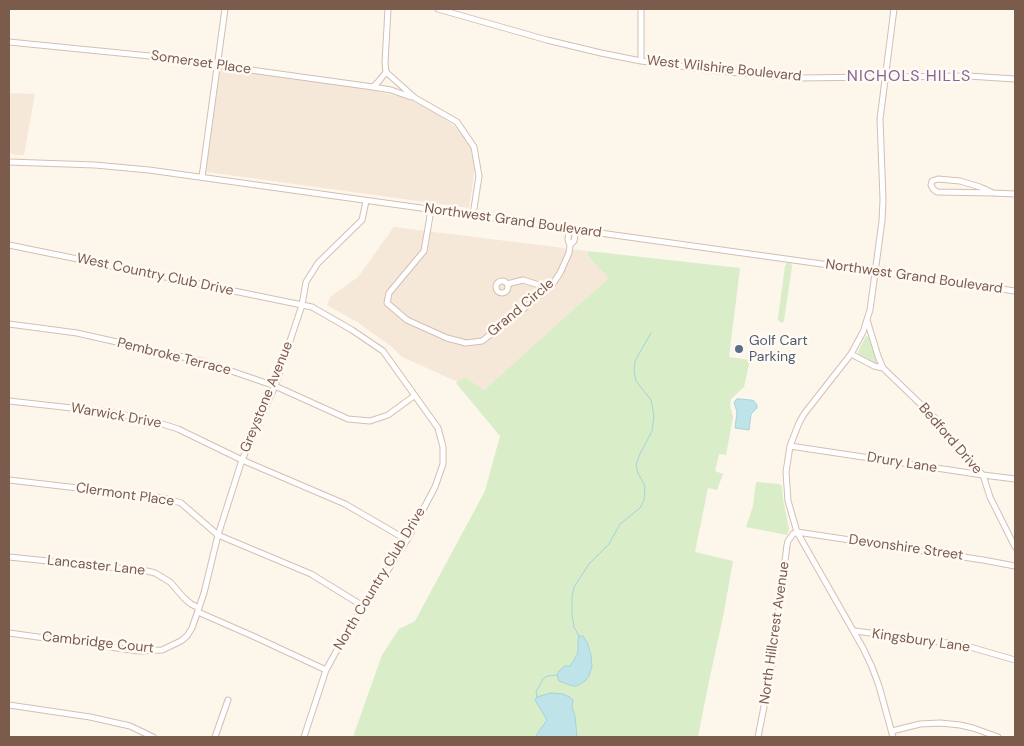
<!DOCTYPE html>
<html>
<head>
<meta charset="utf-8">
<style>
  body { margin:0 }
  #map { position:relative; width:1024px; height:746px; overflow:hidden; background:#fdf6eb; font-family:"DM Sans",sans-serif }
  canvas { display:block }
  .frame { position:absolute; inset:0; border:10px solid #7b5b4c; pointer-events:none }
</style>
</head>
<body>
<div id="map">
<canvas width="1024" height="746"></canvas>
<div class="frame"></div>
</div>
<script>
const ctx = document.querySelector('canvas').getContext('2d');
ctx.lineJoin = 'round';
function paint(path, color) { ctx.fillStyle = color; ctx.fill(path, 'evenodd'); }
const shape = rows => new Path2D(rows.map(r => 'M' + r).join(''));
function trace(path, color, width, dash) { ctx.strokeStyle = color; ctx.lineWidth = width; ctx.lineCap = dash ? 'butt' : 'round'; ctx.setLineDash(dash || []); ctx.stroke(path); }
function label(font, color, halo, rows, align = 'center') {
  ctx.font = font + ' "DM Sans",sans-serif'; ctx.lineWidth = 5; ctx.setLineDash([]); ctx.textBaseline = 'middle'; ctx.strokeStyle = halo; ctx.fillStyle = color; for (const [text, x, y, turn = 0] of rows) {
    ctx.save(); ctx.translate(x, y); ctx.rotate((+turn || 0) * Math.PI / 180); ctx.textAlign = isNaN(turn) ? turn : align; if (halo) ctx.strokeText(text, 0, 0); ctx.fillText(text, 0, 0); ctx.restore();
  }
}
paint(shape([
  [222,69,361,88,406,98,431,110,457,128,470,146,475,168,469,208,207,172,205,170,219,74],
  [9,93,35,94,24,155,15,155,9,152],
  [394,227,588,251,587,255,610,278,484,390,465,377,458,382,402,357,392,347,357,322,327,305,330,297,358,277]
]), '#f6e8d9');
paint(shape([
  [588,251,740,268,729,357,750,360,744,387,731,399,730,405,733,417,726,455,719,454,715,471,723,474,717,490,708,488,695,552,733,561,723,617,709,681,698,737,353,737,382,655,399,629,415,621,485,491,500,436,456,383,465,377,484,390,609,278,587,255],
  [787,263,791,263,792,266,784,321,782,323,778,320,778,318,785,266],
  [866,336,869,337,877,363,874,364,859,355,858,352],
  [756,482,779,484,782,486,783,499,789,529,787,535,746,527,753,506]
]), '#d8edc8');
const water = shape([
  [737,399,740,399,751,400,754,401,757,405,757,408,751,414,749,430,735,428,737,412,734,402,737,399],
  [579,636,583,636,588,644,591,656,592,666,589,676,585,681,577,686,573,686,559,681,557,675,559,671,565,666,570,666,577,655,578,651,578,639,579,636],
  [551,693,563,694,571,698,573,700,572,707,575,716,577,737,535,737,547,720,535,700,537,697,551,693]
]);
paint(water, '#bee4e9');
trace(water, '#a4d4db', 1);
trace(shape([
  [579,636,574,627,572,614,572,597,574,587,589,564,609,544,620,524,640,508,644,500,645,486,638,473,636,465,640,454,652,431,654,416,651,400,636,381,634,371,635,361,651,333],
  [537,697,536,692,543,679,547,676,558,675]
]), '#a4d4db', 1);
const minor = shape([
  [388,9,385,63,386,72,415,98,457,122,474,147,479,176,473,215],
  [438,9,547,40,601,53,641,61,718,71,797,78,968,76,1015,79],
  [641,9,641,61],
  [9,42,150,56,373,87,379,81,386,72],
  [373,87,391,90,411,97],
  [9,162,95,165,149,170,1015,291],
  [202,177,225,9],
  [993,193,980,187,960,181,938,179,932,181,931,185,933,189,937,192,993,193,1015,194],
  [431,210,424,251,389,293,387,303,407,320,447,338,466,343,482,341,516,315,552,285,560,273,569,253,570,245,574,241,576,230],
  [569,229,568,240,570,245],
  [9,245,312,307,352,330,383,351,438,428,443,447,443,464,435,487,407,540,383,578,363,606,343,639,326,670,304,737],
  '496 287a6 6 0 1 1 12 0a6 6 0 1 1-12 0Z',
  [507,284,523,280,539,285,547,289],
  [867,320,878,356,883,368,936,419,970,462,983,475,990,497,1015,547],
  [9,324,77,333,205,362,275,386,348,419,370,421,388,415,414,396],
  [851,354,874,366,883,368],
  [9,401,108,412,150,420,178,429,242,460,345,504,407,540],
  [790,446,983,475,1015,479],
  [9,480,164,498,181,503,218,535,311,574,363,606],
  [797,532,983,560,1015,566],
  [9,557,147,571,155,573,170,582,184,598,191,604,199,608],
  [198,612,255,637,326,670],
  [855,631,963,645,1015,660],
  [9,633,139,651,162,650,181,641,187,636,192,628,204,593,218,535,242,460,275,386,302,305,306,282,318,263,362,220,366,201],
  [9,705,90,717,130,726,153,737],
  [892,731,920,724,940,723,960,725,973,728,998,737],
  [215,737,228,700],
  [758,737,772,666,787,545,788,541,793,534,797,532],
  [893,737,879,686,872,667,863,648,797,532,788,501,786,472,790,446,799,423,804,414,851,354,863,332,870,310,882,221,883,200,880,119,894,9]
]);
trace(minor, '#d4bfb2', 7);
trace(minor, '#fff', 5);
for (const [x, y, r, color] of [
  [739,349,5,"#5c6f8a"]
]) { const dot = new Path2D(); dot.arc(x, y, r, 0, 2 * Math.PI); ctx.fillStyle = color; ctx.fill(dot); trace(dot, '#fffaf3', 2); }
label('14px', '#7b5b4c', '#fffaf3', [
  ["Somerset Place",201,63,8],
  ["West Wilshire Boulevard",724,69,6],
  ["Northwest Grand Boulevard",513,221,8],
  ["West Country Club Drive",155,275,12],
  ["Northwest Grand Boulevard",914,277,8],
  ["Grand Circle",521,308,-40],
  ["Pembroke Terrace",174,357,14],
  ["Greystone Avenue",267,397,-68],
  ["Warwick Drive",116,416,10],
  ["Bedford Drive",950,439,49],
  ["Drury Lane",902,463,9],
  ["Clermont Place",125,495,8],
  ["Devonshire Street",906,548,8],
  ["Lancaster Lane",96,566,6],
  ["North Country Club Drive",380,579,-59],
  ["North Hillcrest Avenue",775,633,-82],
  ["Kingsbury Lane",921,641,8],
  ["Cambridge Court",98,643,6]
]);
label('14px', '#4e5e75', '#fffaf3', [
  ["Golf Cart",749,341],
  ["Parking",749,357]
], 'left');
ctx.letterSpacing = '1px';
label('16px', '#846596', '#fffaf3', [
  ["NICHOLS HILLS",909,77]
]);
ctx.letterSpacing = '0px';
</script>
</body>
</html>
